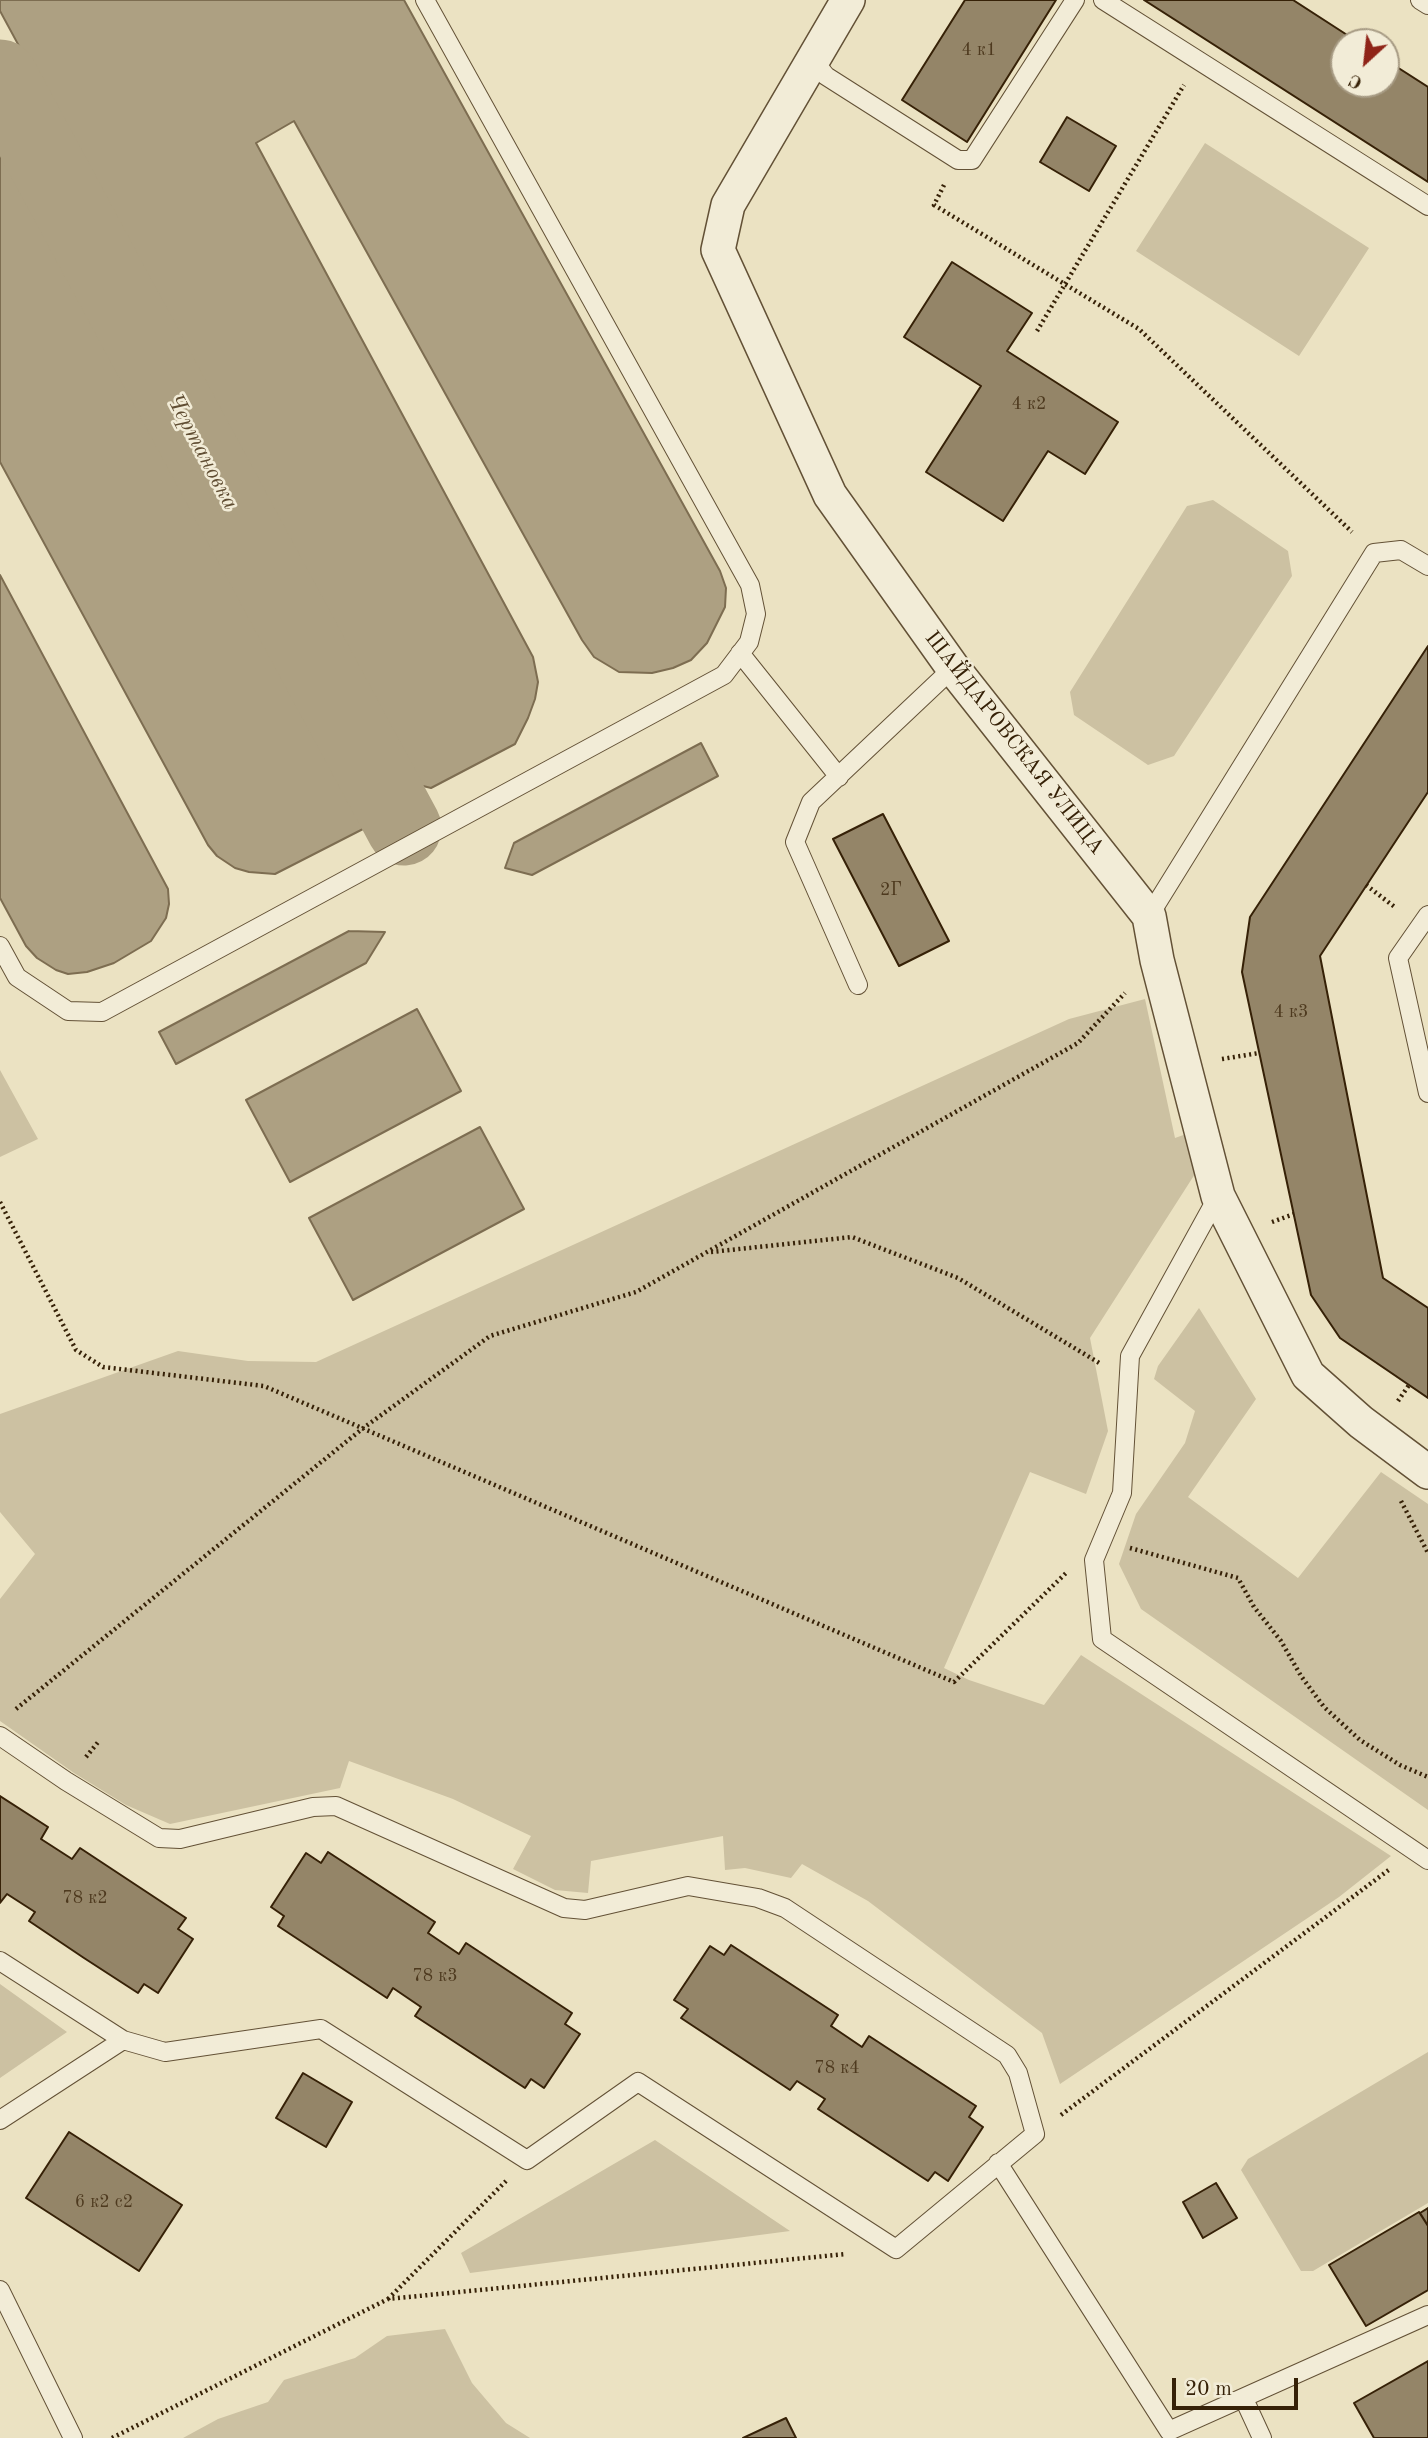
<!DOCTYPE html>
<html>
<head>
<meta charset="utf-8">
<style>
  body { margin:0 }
  #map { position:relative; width:1428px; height:2438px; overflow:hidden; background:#ebe2c2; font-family:"Old Standard TT",serif }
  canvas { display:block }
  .north { position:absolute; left:1330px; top:28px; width:70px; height:70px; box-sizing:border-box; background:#f2ecd7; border:2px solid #a79b84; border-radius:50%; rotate:207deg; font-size:19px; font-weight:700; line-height:28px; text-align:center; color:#362107 }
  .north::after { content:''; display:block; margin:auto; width:24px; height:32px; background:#8f2418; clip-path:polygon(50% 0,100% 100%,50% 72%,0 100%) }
  .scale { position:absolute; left:1172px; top:2378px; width:126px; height:32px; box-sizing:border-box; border:4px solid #362107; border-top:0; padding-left:9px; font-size:21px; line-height:24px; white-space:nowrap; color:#362107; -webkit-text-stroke:5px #f2ecd7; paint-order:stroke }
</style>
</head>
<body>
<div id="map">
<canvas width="1428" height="2438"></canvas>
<div class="north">С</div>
<div class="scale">20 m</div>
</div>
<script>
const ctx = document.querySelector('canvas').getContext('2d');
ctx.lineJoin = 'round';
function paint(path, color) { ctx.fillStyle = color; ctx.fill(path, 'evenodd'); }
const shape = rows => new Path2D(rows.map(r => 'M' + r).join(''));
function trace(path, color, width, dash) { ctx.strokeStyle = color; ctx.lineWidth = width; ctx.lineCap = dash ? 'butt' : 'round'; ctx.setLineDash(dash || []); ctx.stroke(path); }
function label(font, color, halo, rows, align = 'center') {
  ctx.font = font + ' "Old Standard TT",serif'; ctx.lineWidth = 5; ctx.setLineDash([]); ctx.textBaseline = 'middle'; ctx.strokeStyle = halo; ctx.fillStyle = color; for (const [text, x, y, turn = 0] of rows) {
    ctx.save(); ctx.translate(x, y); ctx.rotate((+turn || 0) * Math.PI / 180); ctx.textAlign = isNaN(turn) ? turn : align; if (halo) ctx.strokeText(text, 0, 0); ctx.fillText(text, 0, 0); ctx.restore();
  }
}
paint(shape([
  [1205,143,1369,248,1299,356,1136,251],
  [1213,500,1288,551,1292,576,1174,756,1148,765,1074,715,1070,692,1187,506],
  [1145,999,1175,1138,1189,1133,1209,1152,1090,1338,1108,1431,1086,1494,1030,1472,944,1668,969,1680,1044,1705,1081,1655,1391,1856,1339,1897,1060,2084,1042,2033,868,1901,802,1864,791,1878,745,1868,725,1870,723,1836,591,1861,588,1893,555,1890,513,1869,531,1836,453,1799,349,1761,340,1788,170,1824,126,1805,74,1773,0,1721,0,1599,35,1554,0,1512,0,1414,178,1351,248,1361,316,1362,1069,1019],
  [0,1070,38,1139,0,1157],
  [1199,1308,1256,1399,1188,1497,1298,1578,1381,1472,1428,1504,1428,1810,1141,1609,1119,1564,1136,1514,1185,1443,1195,1411,1154,1379,1158,1366],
  [0,1984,67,2032,0,2078],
  [1428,2052,1428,2203,1313,2271,1301,2271,1241,2170,1248,2159],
  [655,2140,790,2231,470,2273,461,2253],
  [445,2329,472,2383,506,2423,530,2438,183,2438,218,2419,268,2402,284,2380,355,2358,387,2336]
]), '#ccc1a2');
const water = shape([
  [0,0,404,0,720,571,726,588,725,607,707,643,691,660,673,668,652,673,619,672,594,657,582,640,294,121,256,143,533,657,538,682,535,699,528,718,515,744,431,788,419,785,0,11,0,0],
  [0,135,367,821,363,829,275,874,249,872,235,868,217,856,208,845,0,462,0,135],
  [0,575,168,889,169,904,166,918,151,941,114,963,87,972,68,974,56,970,37,958,26,946,0,898,0,575],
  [701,743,718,776,532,875,505,868,514,843,701,743],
  [349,931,385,932,366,963,176,1064,159,1032,349,931],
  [417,1009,461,1091,290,1182,246,1100,417,1009],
  [480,1127,524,1209,353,1300,309,1218,480,1127]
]);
paint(water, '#ada082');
trace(water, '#7d6d51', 2);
trace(shape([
  [0,77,404,828]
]), '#ada082', 75);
const building = shape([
  [965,0,1056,0,967,142,902,100,965,0],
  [1144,0,1293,0,1358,42,1344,42,1344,84,1386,84,1386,60,1428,87,1428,182,1144,0],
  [1067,117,1116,146,1089,191,1040,162,1067,117],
  [952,262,1032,313,1007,351,1118,422,1085,474,1048,451,1003,521,926,472,981,386,904,337,952,262],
  [1428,646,1428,792,1320,956,1383,1278,1428,1308,1428,1398,1340,1338,1311,1295,1242,972,1250,917,1428,646],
  [883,814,949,941,899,966,833,839,883,814],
  [0,1796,48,1827,41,1839,72,1859,80,1848,186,1918,178,1929,193,1939,158,1993,144,1984,138,1993,84,1958,29,1921,35,1912,7,1894,0,1903,0,1796],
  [328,1852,435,1922,428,1933,459,1954,466,1943,572,2013,565,2024,580,2034,544,2088,531,2079,525,2088,415,2016,421,2007,393,1988,387,1998,278,1926,284,1916,271,1907,306,1853,321,1863,328,1852],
  [731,1945,838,2015,831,2026,862,2047,869,2036,976,2106,969,2117,983,2127,948,2181,935,2172,928,2181,818,2109,825,2099,797,2081,790,2090,681,2018,688,2009,674,2000,710,1946,724,1955,731,1945],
  [303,2073,352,2102,326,2147,276,2118,303,2073],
  [69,2132,182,2205,139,2271,26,2198,69,2132],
  [1216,2183,1237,2218,1203,2238,1183,2202,1216,2183],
  [1428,2208,1428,2226,1420,2213,1428,2208],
  [1419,2212,1428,2226,1428,2290,1366,2326,1329,2265,1419,2212],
  [1428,2361,1428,2438,1374,2438,1354,2403,1428,2361],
  [786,2418,796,2438,743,2438,786,2418]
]);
paint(building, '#948568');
trace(building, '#362107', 2);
const lane = shape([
  [1103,0,1428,206],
  [1420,0,1428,5],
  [812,59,826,76,958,160,972,160,1075,0],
  [740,653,839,777],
  [1428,915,1398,958,1428,1093],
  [1149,916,1374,553,1401,550,1428,566],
  [0,946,17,977,68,1011,102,1012,724,675,749,642,756,614,750,585,425,0],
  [858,985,795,842,811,802,953,668],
  [1218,1196,1130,1356,1122,1493,1094,1560,1102,1639,1428,1860],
  [0,1736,66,1781,159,1838,180,1839,313,1807,336,1806,564,1908,585,1910,688,1886,758,1898,785,1908,1007,2055,1018,2073,1035,2134,896,2249,638,2082,527,2160,321,2029,165,2052,123,2040,0,1961],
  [0,2120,123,2040],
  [998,2163,1169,2431,1428,2315],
  [0,2290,73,2438],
  [1244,2399,1262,2438]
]);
const street = shape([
  [848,0,728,205,718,250,830,495,953,668,1149,916,1157,960,1218,1196,1308,1375,1361,1422,1428,1472]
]);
trace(lane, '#635136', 20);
trace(street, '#635136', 36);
trace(shape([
  [944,185,934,205,1139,329,1352,532],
  [1037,331,1184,85],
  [1366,885,1396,908],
  [1222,1059,1259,1053],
  [0,1202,76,1350,103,1367,264,1386,954,1682,1066,1573],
  [1272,1222,1294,1214],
  [711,1252,852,1237,958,1278,1101,1364],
  [1398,1401,1409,1385],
  [1401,1501,1428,1553],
  [1130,1548,1238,1578,1254,1607,1281,1641,1301,1676,1324,1707,1360,1740,1400,1765,1428,1777],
  [16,1709,362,1429,490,1336,636,1292,1078,1043,1125,993],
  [86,1757,99,1741],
  [1061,2115,1390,1869],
  [388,2299,506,2181],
  [112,2438,388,2299,846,2254]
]), '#362107', 4.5, [2, 3.5]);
trace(lane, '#f2ecd7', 18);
trace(street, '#f2ecd7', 33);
label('18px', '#4e3a1f', null, [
  ["4 к1",979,50],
  ["4 к2",1029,404],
  ["2Г",891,890],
  ["4 к3",1291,1012],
  ["78 к2",85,1898],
  ["78 к3",435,1976],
  ["78 к4",837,2068],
  ["6 к2 с2",104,2202]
]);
label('21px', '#362107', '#f2ecd7', [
  ["ШАЙДАРОВСКАЯ УЛИЦА",1014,743,52]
]);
label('italic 23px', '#604d32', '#f2ecd7', [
  ["Чертановка",202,452,62]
]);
</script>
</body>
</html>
